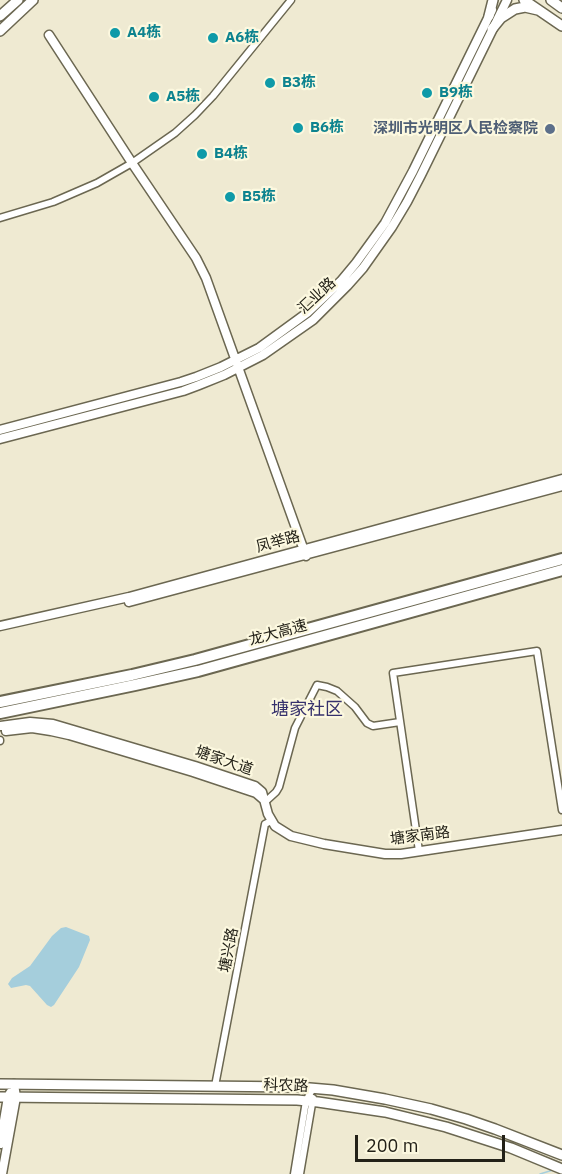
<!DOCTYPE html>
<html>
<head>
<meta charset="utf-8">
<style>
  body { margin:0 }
  #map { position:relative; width:562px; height:1174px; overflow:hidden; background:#efead2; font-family:"IBM Plex Sans",sans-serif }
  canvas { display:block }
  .scale { position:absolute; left:355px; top:1135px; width:150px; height:27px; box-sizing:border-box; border:3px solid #232118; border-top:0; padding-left:8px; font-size:18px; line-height:21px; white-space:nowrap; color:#232118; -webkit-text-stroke:4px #fcf8df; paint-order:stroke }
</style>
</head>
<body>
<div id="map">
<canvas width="562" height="1174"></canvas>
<div class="scale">200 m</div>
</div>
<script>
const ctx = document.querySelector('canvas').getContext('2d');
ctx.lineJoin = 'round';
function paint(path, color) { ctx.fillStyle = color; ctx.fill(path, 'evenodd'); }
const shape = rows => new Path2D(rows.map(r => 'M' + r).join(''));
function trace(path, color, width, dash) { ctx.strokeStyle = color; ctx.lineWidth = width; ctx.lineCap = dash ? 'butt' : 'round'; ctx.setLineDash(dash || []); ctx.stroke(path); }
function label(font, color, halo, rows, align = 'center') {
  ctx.font = font + ' "IBM Plex Sans","Noto Sans SC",sans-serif'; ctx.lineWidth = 4.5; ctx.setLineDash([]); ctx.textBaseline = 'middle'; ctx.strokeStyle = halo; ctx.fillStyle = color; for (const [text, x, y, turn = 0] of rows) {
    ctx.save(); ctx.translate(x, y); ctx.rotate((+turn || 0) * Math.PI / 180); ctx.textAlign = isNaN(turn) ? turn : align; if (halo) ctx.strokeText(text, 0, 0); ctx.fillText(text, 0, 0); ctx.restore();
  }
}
paint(shape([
  [66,927,89,936,90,940,79,967,54,1005,51,1007,47,1005,30,986,26,985,11,988,8,984,12,978,30,966,52,936,61,928]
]), '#a5cedc');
trace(shape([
  [540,1174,553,1170]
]), '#a5cedc', 1.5);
const street = shape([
  [0,218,53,202,97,183,132,163,175,133,195,115,213,96,291,0],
  [0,740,0,741],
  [265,802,276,792,279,787,295,728,317,685,327,687,337,691,355,707,367,723,373,726,400,722],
  [419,851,393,673,537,651,562,810],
  [215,1086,265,824,271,821],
  [294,1174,306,1101,313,1088],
  [300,1174,313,1098]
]);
const secondary = shape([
  [49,35,132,163,196,258,206,278,306,556],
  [0,430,181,382,196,377,221,367,259,348,307,313,341,281,356,263,385,223,413,171,492,10],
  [0,439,183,391,199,385,224,375,263,355,313,320,347,286,363,268,392,227,407,202,421,175,507,0],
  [129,602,562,486],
  [0,626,129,597,562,479],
  [0,726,30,722,53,724,195,766,255,786,262,792,268,814,275,826,291,836,324,844,385,854,401,854,562,830],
  [6,731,32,728,51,731,69,735,193,772,256,793,263,799],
  [0,1144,8,1097,10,1093],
  [2,1174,16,1097,14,1084]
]);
const primary = shape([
  [524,0,562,26],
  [551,0,562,8],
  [0,16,18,0],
  [489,16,493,0],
  [492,29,501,18,515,9,525,7,538,10],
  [0,31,33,0],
  [0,1084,298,1087,333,1090,385,1099,431,1109,466,1119,495,1129,562,1155],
  [0,1097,297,1100,318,1102,385,1112,446,1127,511,1148,562,1169]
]);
const highway = shape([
  [0,702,132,675,195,660,562,559],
  [0,713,135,685,198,671,562,570]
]);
trace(street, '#6b6751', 9);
trace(secondary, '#6b6751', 11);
trace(primary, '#6b6751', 12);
trace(highway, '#6b6751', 14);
trace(street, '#fff', 6);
trace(secondary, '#fff', 8);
trace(primary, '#fff', 9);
trace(highway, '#fff', 10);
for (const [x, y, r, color] of [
  [115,33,6,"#0f9aa8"],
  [213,38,6,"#0f9aa8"],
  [270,83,6,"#0f9aa8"],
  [427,93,6,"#0f9aa8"],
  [154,97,6,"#0f9aa8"],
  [298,128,6,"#0f9aa8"],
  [550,129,6,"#5c6f8a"],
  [202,154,6,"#0f9aa8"],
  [230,197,6,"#0f9aa8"]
]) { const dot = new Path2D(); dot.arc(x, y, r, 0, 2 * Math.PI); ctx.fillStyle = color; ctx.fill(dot); trace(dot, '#fcf8df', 2); }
label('bold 15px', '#0d838f', '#fcf8df', [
  ["A4栋",127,33],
  ["A6栋",225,38],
  ["B3栋",282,83],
  ["B9栋",439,93],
  ["A5栋",166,97],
  ["B6栋",310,128],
  ["B4栋",214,154],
  ["B5栋",242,197]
], 'left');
label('bold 15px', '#4e5e75', '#fcf8df', [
  ["深圳市光明区人民检察院",538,129]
], 'right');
label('15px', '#232118', '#fcf8df', [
  ["汇业路",317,296,-43],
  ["凤举路",278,542,-15],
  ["龙大高速",278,633,-15],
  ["塘家大道",224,761,19],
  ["塘家南路",420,836,-7],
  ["塘兴路",229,950,-79],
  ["科农路",286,1086,2]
]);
label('18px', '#36316c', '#fcf8df', [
  ["塘家社区",307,710]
]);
</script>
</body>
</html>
